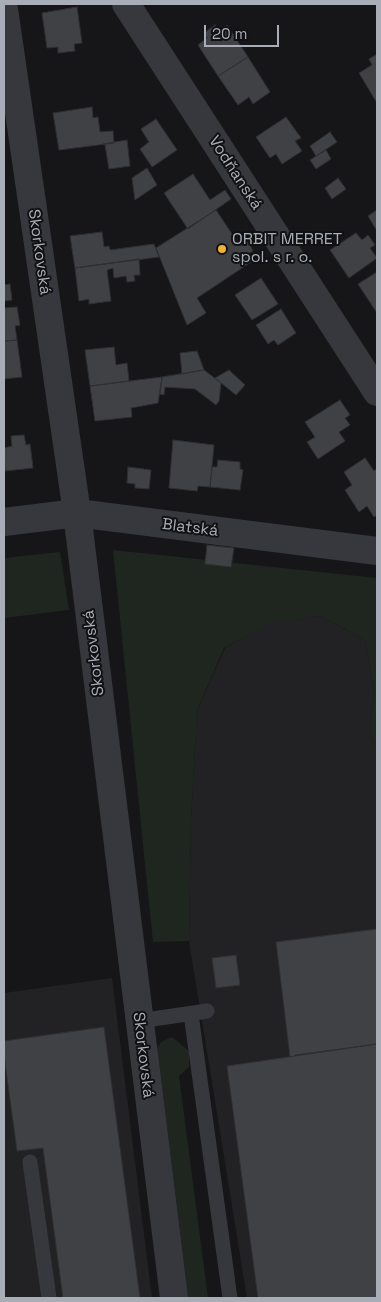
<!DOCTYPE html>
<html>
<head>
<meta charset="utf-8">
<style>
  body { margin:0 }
  #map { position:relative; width:381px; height:1302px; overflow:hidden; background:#161618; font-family:"Space Grotesk",sans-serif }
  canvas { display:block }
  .frame { position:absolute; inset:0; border:5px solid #a8adb8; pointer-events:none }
  .scale { position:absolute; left:204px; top:25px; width:75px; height:22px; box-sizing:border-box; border:2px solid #a8adb8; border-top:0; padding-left:6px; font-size:15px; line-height:18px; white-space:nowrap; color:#a8adb8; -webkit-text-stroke:4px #111113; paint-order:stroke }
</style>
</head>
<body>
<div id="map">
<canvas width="381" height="1302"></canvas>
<div class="frame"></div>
<div class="scale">20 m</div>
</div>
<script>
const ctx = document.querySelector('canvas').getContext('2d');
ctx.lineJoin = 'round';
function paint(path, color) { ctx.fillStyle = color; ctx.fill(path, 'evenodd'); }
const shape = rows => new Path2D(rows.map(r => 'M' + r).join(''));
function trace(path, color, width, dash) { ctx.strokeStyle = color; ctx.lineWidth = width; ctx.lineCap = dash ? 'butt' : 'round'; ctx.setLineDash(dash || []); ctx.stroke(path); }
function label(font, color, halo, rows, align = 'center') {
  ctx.font = font + ' "Space Grotesk",sans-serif'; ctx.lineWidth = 4; ctx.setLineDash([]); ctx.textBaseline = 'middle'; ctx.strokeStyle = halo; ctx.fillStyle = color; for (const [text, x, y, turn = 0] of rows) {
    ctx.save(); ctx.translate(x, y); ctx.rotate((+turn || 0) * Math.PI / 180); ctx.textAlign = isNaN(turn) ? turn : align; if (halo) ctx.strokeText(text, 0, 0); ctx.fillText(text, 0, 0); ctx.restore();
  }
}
paint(shape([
  [321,616,365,640,374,691,370,733,377,750,377,1298,247,1298,189,941,191,818,197,711,225,648,272,621],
  [112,978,152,1298,4,1298,4,993]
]), '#222225');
paint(shape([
  [113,550,377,578,377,750,370,733,374,690,365,640,321,616,272,622,224,648,197,711,191,818,189,941,153,942],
  [60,552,69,610,4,618,4,558],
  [172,1037,189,1051,189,1067,179,1076,208,1298,188,1298,154,1053,161,1042]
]), '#1e261f');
const building = shape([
  [77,7,82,43,74,44,75,51,58,53,58,47,47,48,42,13,77,7],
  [215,25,219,31,227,25,248,57,218,76,198,45,207,38,204,33,215,25],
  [377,54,377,103,359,73,372,65,369,59,377,54],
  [248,57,270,92,253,104,249,97,238,105,218,76,248,57],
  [92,107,93,118,98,117,100,132,113,131,114,143,59,150,53,113,92,107],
  [286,117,301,138,295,141,302,151,282,164,276,154,270,158,256,137,286,117],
  [156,119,177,150,152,167,140,149,149,142,141,129,156,119],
  [330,132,337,142,316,156,310,146,330,132],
  [127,140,130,166,109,169,105,145,103,144,127,140],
  [326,150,331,159,316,169,310,160,326,150],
  [147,168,157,185,135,200,132,178,147,168],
  [193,174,210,200,225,190,231,199,188,229,164,193,193,174],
  [338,178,346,189,332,199,325,188,338,178],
  [216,210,240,246,248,241,253,251,246,255,251,262,197,298,206,313,187,325,156,248,216,210],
  [377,210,377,231,368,216,377,210],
  [102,232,104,247,109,246,110,250,154,244,159,257,75,268,70,236,102,232],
  [356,233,362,240,368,235,375,245,370,248,377,258,349,278,330,250,356,233],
  [139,259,140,275,134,275,135,281,127,282,126,276,114,278,113,268,107,270,111,301,89,304,89,299,79,301,75,268,139,259],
  [377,272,377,313,358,284,377,272],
  [261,278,278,304,252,320,235,295,261,278],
  [10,284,12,300,4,301,4,285,10,284],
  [17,307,20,325,15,326,17,340,4,341,4,308,17,307],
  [281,309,296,333,278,345,274,340,268,344,256,325,281,309],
  [17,340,22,377,4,379,4,341,17,340],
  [114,347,116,365,127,363,129,381,90,386,85,350,114,347],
  [197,351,204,370,182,374,180,353,197,351],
  [204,370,221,383,219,401,216,405,195,389,165,387,164,395,160,394,162,377,204,370],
  [229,370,245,385,236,395,215,378,229,370],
  [162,377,158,403,131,408,132,417,95,421,90,386,162,377],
  [340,400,350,415,345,418,350,425,339,432,345,441,318,459,307,442,315,437,305,422,340,400],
  [24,435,26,445,30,444,33,468,5,471,4,448,12,446,11,436,24,435],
  [173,440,214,445,210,487,198,486,197,491,169,488,173,440],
  [365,458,374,471,377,468,377,515,374,517,367,506,359,512,345,490,352,485,344,472,365,458],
  [218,460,240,462,240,469,243,470,240,490,210,487,212,467,217,467,218,460],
  [128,467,151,470,149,489,135,488,135,484,127,483,128,467],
  [207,545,234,548,231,567,205,564,207,545],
  [377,929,377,1044,295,1055,295,1056,290,1057,276,942,377,929],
  [236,955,240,985,216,988,212,958,236,955],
  [104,1027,140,1298,63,1298,43,1148,17,1151,4,1055,4,1041,104,1027],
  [377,1044,377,1298,258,1298,227,1066,377,1044]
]);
paint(building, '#404145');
trace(building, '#303034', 1);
trace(shape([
  [191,1014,230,1298],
  [139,1021,207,1011],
  [30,1162,49,1298]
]), '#37383d', 15);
trace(shape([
  [126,4,377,392],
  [4,9,77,513,174,1298],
  [4,522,77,513,377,551]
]), '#37383d', 28);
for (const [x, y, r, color] of [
  [222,249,5,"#f2b134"]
]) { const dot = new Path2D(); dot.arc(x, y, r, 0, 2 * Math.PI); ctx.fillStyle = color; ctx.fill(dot); trace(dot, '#111113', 2); }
label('16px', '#a8adb8', '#111113', [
  ["Vodňanská",235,173,57],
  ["Skorkovská",39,252,82],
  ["Blatská",190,528,7],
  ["Skorkovská",94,653,-97],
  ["Skorkovská",143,1055,83]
]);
label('16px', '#a8adb8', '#111113', [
  ["ORBIT MERRET",232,240],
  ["spol. s r. o.",232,258]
], 'left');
</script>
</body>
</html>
